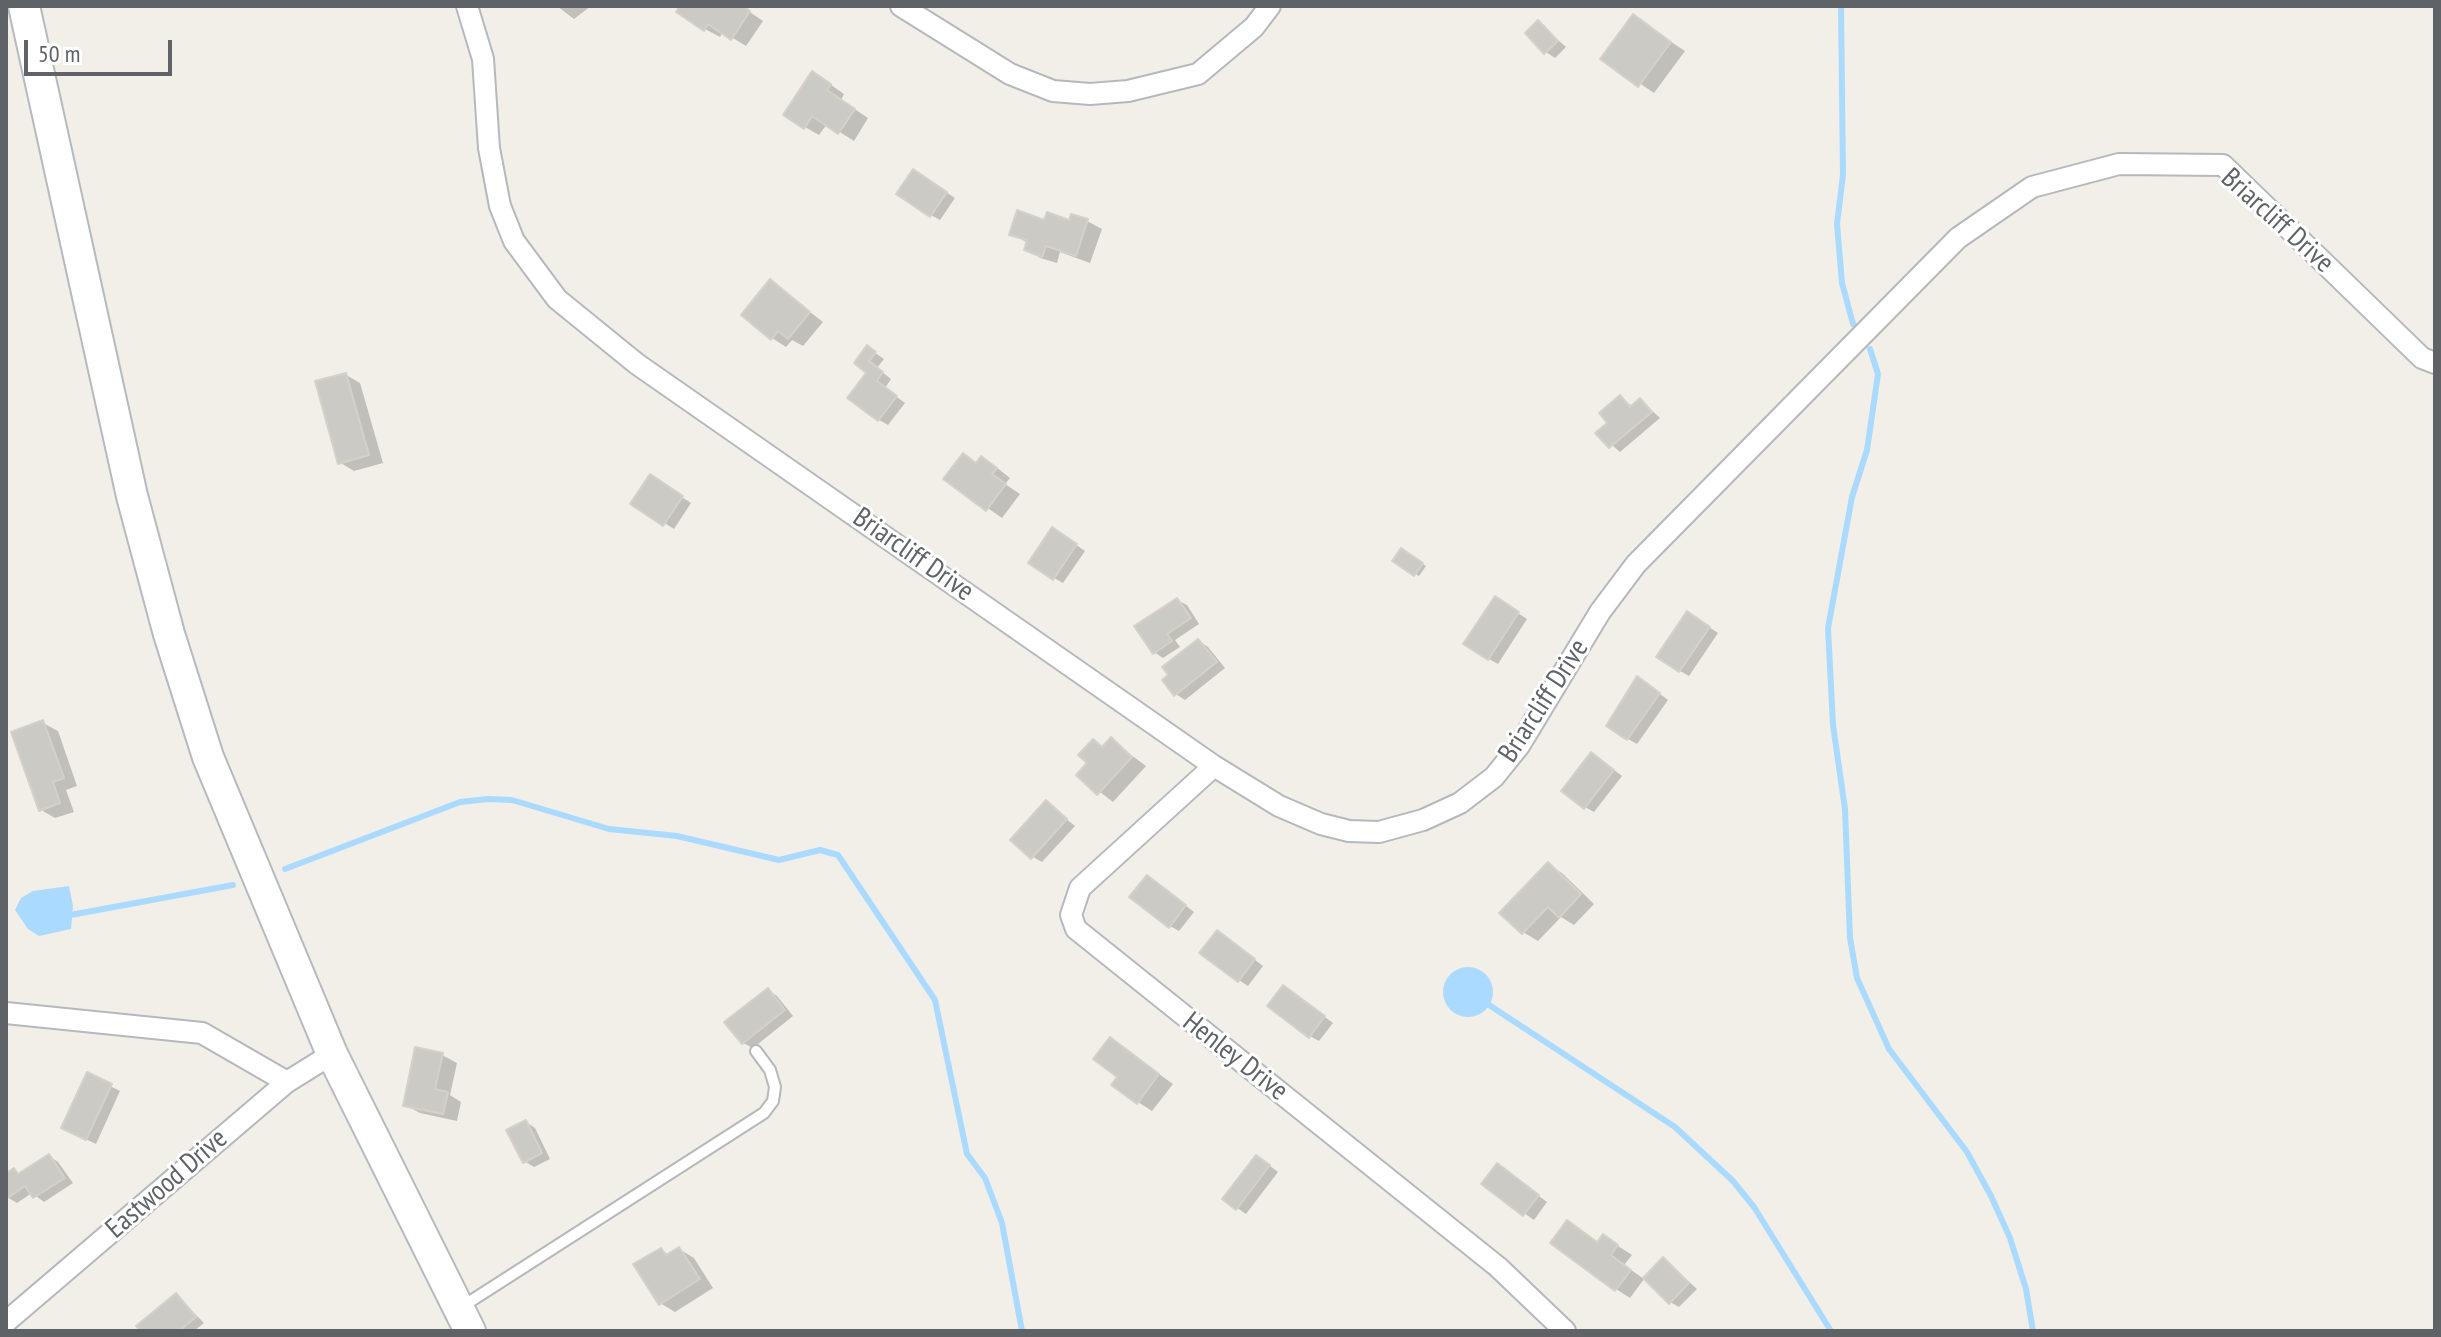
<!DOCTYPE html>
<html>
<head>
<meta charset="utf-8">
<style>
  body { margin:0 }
  #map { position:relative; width:2441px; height:1337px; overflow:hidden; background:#f1efe8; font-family:"PT Sans Narrow",sans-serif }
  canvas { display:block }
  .frame { position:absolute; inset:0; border:8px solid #5f6368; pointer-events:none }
  .scale { position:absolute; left:24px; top:40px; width:148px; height:36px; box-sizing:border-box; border:4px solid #5f6368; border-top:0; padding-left:10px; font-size:24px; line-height:28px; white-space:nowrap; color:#5f6368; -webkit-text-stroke:6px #fff; paint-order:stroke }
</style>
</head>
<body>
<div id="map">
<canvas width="2441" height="1337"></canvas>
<div class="frame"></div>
<div class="scale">50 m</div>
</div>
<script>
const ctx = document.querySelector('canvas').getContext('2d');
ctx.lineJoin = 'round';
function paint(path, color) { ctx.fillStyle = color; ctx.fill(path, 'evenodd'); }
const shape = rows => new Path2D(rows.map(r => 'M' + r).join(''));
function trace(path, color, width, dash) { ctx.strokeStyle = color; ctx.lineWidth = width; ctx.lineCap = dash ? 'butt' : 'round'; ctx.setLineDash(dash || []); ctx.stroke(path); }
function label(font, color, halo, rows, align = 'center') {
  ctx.font = font + ' "PT Sans Narrow",sans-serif'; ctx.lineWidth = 6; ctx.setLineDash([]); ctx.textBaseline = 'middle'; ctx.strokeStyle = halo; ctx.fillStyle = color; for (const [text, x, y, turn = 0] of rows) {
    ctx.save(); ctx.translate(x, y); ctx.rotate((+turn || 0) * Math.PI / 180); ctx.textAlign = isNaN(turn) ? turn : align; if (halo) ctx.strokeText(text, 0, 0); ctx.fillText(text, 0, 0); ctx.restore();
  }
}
paint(shape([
  [69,886,73,906,71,929,39,936,28,929,15,910,21,898,33,891],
  '1443 992a25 25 0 1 1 50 0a25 25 0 1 1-50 0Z'
]), '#aadaff');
paint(shape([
  [557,6,591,6,574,19],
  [682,6,741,6,763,21,746,46,723,32,720,37,705,29],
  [1633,17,1685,51,1654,93,1603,58],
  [1538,22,1566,47,1555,58,1546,52],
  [827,82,844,94,841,100,868,118,854,141,827,124,819,135,805,127],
  [923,177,955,198,940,220,931,215],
  [1087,221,1102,229,1090,263,1060,252,1057,263,1040,258,1026,249,1028,243,1012,234,1045,222],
  [771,282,823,322,803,346,792,340,786,347,772,338],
  [868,348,884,359,877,368,891,379,885,388,905,403,888,425,879,420],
  [346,375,360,383,383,463,354,471,339,462],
  [1620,397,1633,407,1641,400,1660,418,1620,452,1598,433,1610,423],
  [963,456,978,464,996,467,1010,478,1005,484,1020,494,1002,518,946,479],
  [659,482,691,503,674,529,633,503],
  [1062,535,1085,551,1063,583,1054,578],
  [1402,551,1426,566,1419,576,1395,561],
  [1177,600,1187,605,1199,624,1175,640,1180,647,1163,658,1154,652],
  [1504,604,1527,619,1498,664,1489,659],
  [1697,619,1718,633,1689,676,1680,671],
  [1199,641,1208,647,1225,668,1185,700,1176,694],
  [1647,684,1668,700,1637,744,1628,739],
  [43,723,58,731,77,786,66,790,74,812,55,818,41,810],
  [1111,740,1146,766,1113,802,1078,775,1090,763,1093,741,1104,748],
  [1601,760,1622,776,1594,812,1585,807],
  [1046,803,1075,826,1042,862,1033,857],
  [1548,865,1562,873,1594,904,1574,925,1561,917,1538,941,1523,932],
  [1156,883,1194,912,1179,931,1170,926],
  [1226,938,1263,966,1248,986,1239,980],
  [768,990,777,996,793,1016,753,1048,743,1043],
  [1293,993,1333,1023,1319,1041,1310,1036],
  [1111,1040,1173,1084,1152,1111,1138,1102,1120,1077],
  [442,1055,457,1063,450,1095,461,1102,457,1121,420,1113,405,1105],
  [88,1075,120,1091,96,1144,73,1133],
  [526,1122,535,1128,550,1159,534,1167,524,1161],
  [49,1156,58,1162,73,1183,44,1202,32,1193,17,1203,7,1197,6,1176,14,1171,21,1175],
  [1265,1162,1278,1172,1246,1214,1224,1199],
  [1506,1171,1547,1202,1534,1220,1483,1184],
  [1568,1222,1599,1243,1604,1237,1632,1255,1624,1265,1644,1279,1630,1298,1616,1289],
  [679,1249,694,1258,713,1288,675,1312,660,1303,661,1250,670,1255],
  [1664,1259,1697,1289,1679,1307,1670,1302],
  [176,1295,204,1323,194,1331,142,1331]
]), '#0003');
trace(shape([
  [1841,6,1843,175,1837,224,1842,283,1853,324],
  [1870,349,1878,374,1867,450,1852,497,1828,628,1833,725,1845,809,1850,938,1857,978,1889,1049,1967,1152,1991,1196,2010,1238,2026,1289,2033,1331],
  [285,869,460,802,488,799,512,800,609,829,677,836,779,860,820,850,838,855,935,1000,967,1154,985,1178,1002,1223,1022,1331],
  [65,916,233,885],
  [1486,1003,1675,1127,1733,1181,1754,1207,1831,1331]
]), '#aadaff', 6);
const building = shape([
  [680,6,743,6,750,11,731,40,708,24,704,31,676,12,680,6],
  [1633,14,1671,42,1638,87,1600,59,1633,14],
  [1538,20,1558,41,1544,54,1525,33,1538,20],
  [812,71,831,84,827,90,855,109,838,134,812,116,804,129,783,115,812,71],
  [913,169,947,192,930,217,896,194,913,169],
  [1017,210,1044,220,1047,212,1069,220,1071,214,1088,219,1076,256,1046,246,1042,257,1024,250,1027,240,1009,235,1017,210],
  [770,279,810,312,788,339,778,331,771,340,741,315,770,279],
  [867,345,876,352,869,361,883,372,877,381,897,396,878,421,847,398,866,373,854,363,867,345],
  [346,373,369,455,338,464,315,381,346,373],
  [1620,395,1630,407,1640,398,1652,412,1609,448,1595,433,1607,423,1599,413,1620,395],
  [963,453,976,463,981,456,997,468,992,474,1006,484,986,511,943,479,963,453],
  [650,474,683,496,663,526,630,504,650,474],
  [1052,527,1077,544,1053,580,1028,563,1052,527],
  [1401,548,1423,563,1414,576,1392,561,1401,548],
  [1495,596,1519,612,1488,660,1463,644,1495,596],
  [1177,598,1191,618,1167,634,1172,641,1153,654,1134,626,1177,598],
  [1687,611,1710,627,1679,672,1656,657,1687,611],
  [1198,639,1217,662,1174,696,1162,680,1168,675,1162,667,1198,639],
  [1637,676,1660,693,1627,740,1606,726,1637,676],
  [43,720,64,778,53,782,60,803,39,811,11,732,43,720],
  [1111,737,1132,757,1097,795,1076,775,1087,763,1078,755,1093,739,1102,747,1111,737],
  [1591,752,1614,770,1584,809,1561,791,1591,752],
  [1046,800,1067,819,1031,859,1010,840,1046,800],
  [1548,862,1581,894,1559,918,1548,907,1522,934,1499,913,1548,862],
  [1147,875,1186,905,1169,928,1129,897,1147,875],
  [1217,930,1255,959,1238,982,1199,953,1217,930],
  [1283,985,1325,1016,1309,1038,1267,1006,1283,985],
  [768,988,785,1010,742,1044,724,1022,768,988],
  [1110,1037,1159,1074,1137,1104,1111,1085,1117,1077,1093,1059,1110,1037],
  [415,1047,443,1053,435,1089,448,1092,443,1114,403,1106,415,1047],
  [87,1072,112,1084,86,1140,61,1128,87,1072],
  [526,1120,542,1153,523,1163,506,1130,526,1120],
  [49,1154,65,1178,33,1198,25,1186,6,1199,6,1173,14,1168,18,1174,49,1154],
  [1256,1155,1270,1165,1236,1210,1222,1199,1256,1155],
  [1497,1163,1539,1195,1523,1216,1481,1184,1497,1163],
  [1567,1220,1597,1242,1603,1234,1618,1245,1611,1255,1631,1270,1615,1291,1550,1243,1567,1220],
  [679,1247,700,1279,659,1305,633,1264,661,1248,666,1255,679,1247],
  [1663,1257,1689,1283,1669,1304,1643,1278,1663,1257],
  [176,1293,196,1317,179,1331,140,1331,136,1326,176,1293]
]);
paint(building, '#cccac5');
trace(building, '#d6d1c6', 2);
const lane = shape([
  [460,1308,764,1113,773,1101,775,1087,770,1070,756,1051]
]);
const street = shape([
  [467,6,483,59,489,148,500,206,514,241,557,299,637,364,1214,766,1279,806,1321,824,1349,831,1379,832,1423,820,1460,803,1494,777,1519,746,1600,612,1636,564,1958,238,2032,187,2119,164,2223,165,2422,358,2435,363],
  [901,6,1010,74,1053,91,1090,94,1128,91,1198,74,1254,27,1270,6],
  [1214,766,1080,888,1071,915,1076,929,1498,1267,1565,1331],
  [6,1013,202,1033,287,1082],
  [6,1322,287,1082,332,1054]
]);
const secondary = shape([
  [24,6,132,496,169,634,208,757,332,1054,470,1331]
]);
trace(lane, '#b5b8bc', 14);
trace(street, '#b5b8bc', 24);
trace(secondary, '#b6babf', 34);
trace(lane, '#fff', 10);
trace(street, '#fff', 20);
trace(secondary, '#fff', 30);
label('28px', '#5f6368', '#fff', [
  ["Briarcliff Drive",2277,221,42],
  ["Briarcliff Drive",913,555,35],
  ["Briarcliff Drive",1544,701,-57],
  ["Henley Drive",1235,1057,38],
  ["Eastwood Drive",167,1184,-41]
]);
</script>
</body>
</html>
